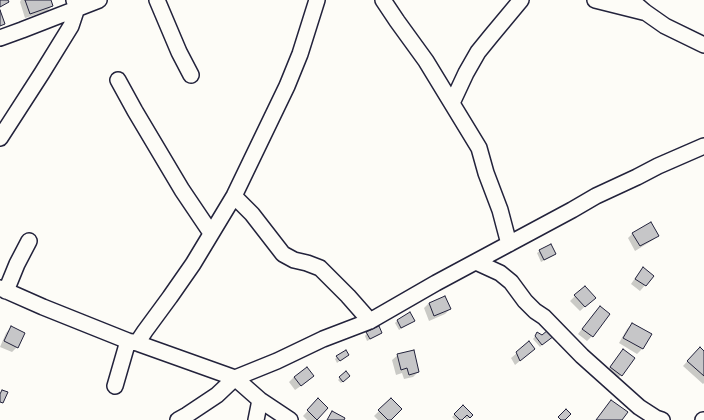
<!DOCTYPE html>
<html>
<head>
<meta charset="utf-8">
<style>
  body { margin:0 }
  canvas { display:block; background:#fdfcf7 }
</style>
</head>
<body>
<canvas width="704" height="420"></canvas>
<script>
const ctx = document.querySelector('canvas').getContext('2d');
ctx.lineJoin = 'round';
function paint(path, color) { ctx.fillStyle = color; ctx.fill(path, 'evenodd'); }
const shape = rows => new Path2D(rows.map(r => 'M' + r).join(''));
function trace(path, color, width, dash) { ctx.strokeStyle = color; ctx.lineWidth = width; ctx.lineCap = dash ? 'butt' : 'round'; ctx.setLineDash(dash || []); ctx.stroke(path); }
paint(shape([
  [21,0,50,0,52,6,47,11,25,18,20,2],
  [633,233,658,235,653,240,635,251,628,238],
  [540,251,555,254,553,256,541,262,537,253],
  [643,269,653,276,640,291,631,284,638,274],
  [584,287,594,298,580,311,570,301],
  [429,303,450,309,445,314,429,321,424,308],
  [600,307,609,314,592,336,587,341,578,334,595,312],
  [397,321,411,323,399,330,395,323],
  [632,324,650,334,642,349,637,354,619,343,627,329],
  [11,327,17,347,12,352,0,347,6,333],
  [367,333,381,333,379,335,367,341,365,336],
  [537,334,542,336,552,335,540,347,533,339],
  [529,343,534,349,515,365,511,358],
  [623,351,633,358,621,375,616,380,605,373,618,356],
  [704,352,704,383,703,384,683,366,695,353],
  [348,355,337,363,335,359,337,357],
  [398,355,418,372,413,377,404,379,402,373,396,375,392,360],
  [313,376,308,381,295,390,289,382,294,377],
  [340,378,347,378,341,383,338,380],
  [391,399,390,420,378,420,374,416],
  [318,400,327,408,315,420,307,420,303,416],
  [463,406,472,415,467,420,464,417,461,420,455,420,452,417]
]), '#0003');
const building = shape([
  [0,0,8,0,9,2,0,7,0,0],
  [25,0,51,0,53,6,30,14,25,0],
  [0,10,5,24,0,26,0,10],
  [651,222,659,236,640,246,632,233,651,222],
  [551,244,556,254,544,260,539,250,551,244],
  [643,267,654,276,646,286,635,279,643,267],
  [585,286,596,298,585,307,574,295,585,286],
  [445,296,451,309,434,316,429,303,445,296],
  [600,306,610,314,593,337,582,329,600,306],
  [410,312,415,321,401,328,397,320,410,312],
  [632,323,652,334,643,349,623,338,632,323],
  [11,326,25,333,18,348,4,341,11,326],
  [379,326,382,333,370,339,366,332,379,326],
  [548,330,554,336,542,345,535,336,537,332,542,335,548,330],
  [529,341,535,349,520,361,516,352,529,341],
  [700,347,704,351,704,376,687,361,700,347],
  [623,349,635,358,622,376,610,367,623,349],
  [346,350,349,355,340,361,336,356,346,350],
  [414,350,419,372,409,375,407,368,401,370,397,354,414,350],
  [307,367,314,376,301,386,294,377,307,367],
  [346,371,350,376,343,382,339,377,346,371],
  [2,390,8,392,3,403,0,402,0,394,2,390],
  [318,398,328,408,317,420,307,410,318,398],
  [391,398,402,409,391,420,388,420,378,410,391,398],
  [611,400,628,412,622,420,596,420,611,400],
  [463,405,473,415,470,418,467,415,462,420,460,420,454,414,463,405],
  [566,409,571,414,565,420,561,420,558,417,566,409],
  [332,411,345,418,344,420,327,420,332,411]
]);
paint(building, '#c6c6c8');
trace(building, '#22223b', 1);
const minor = shape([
  [157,0,179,52,191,75],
  [383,0,397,21,426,61,479,148,486,173,500,210,509,244],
  [595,0,643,12],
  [631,0,645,12,665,26,704,45],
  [0,38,22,30,99,0],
  [118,80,135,111,182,190,211,233],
  [452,103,466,73,478,52,491,36,521,0],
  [0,138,42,73,71,26,77,8,74,0],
  [234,196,252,214,283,254,294,260,307,263,320,268,348,296,370,321],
  [476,262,500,273,511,282,525,301,535,311,544,317,582,356,639,407,656,418,662,420],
  [0,288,43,307,128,341,137,343,235,378,260,400,290,420],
  [6,291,17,264,29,241],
  [137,343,145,331,170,297,193,264,234,196,287,86,300,54,317,0],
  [115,386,128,341],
  [178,420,187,415,217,395,235,378,277,361,323,339,370,321,436,283,572,210,596,196,637,177,658,166,704,146],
  [256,420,260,400],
  [703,420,704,420]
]);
trace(minor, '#22223b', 18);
trace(minor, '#fdfcf7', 15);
</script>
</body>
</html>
